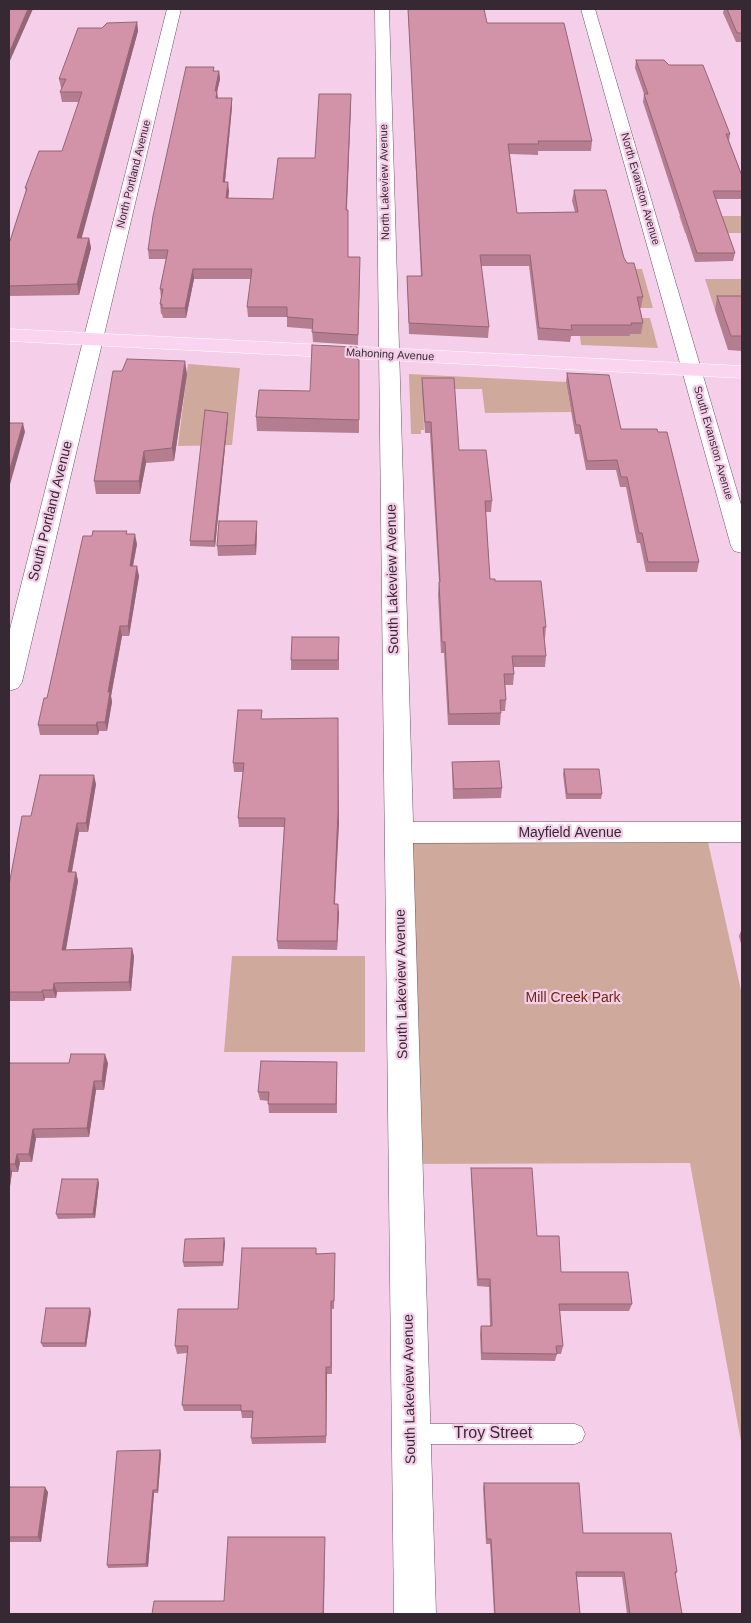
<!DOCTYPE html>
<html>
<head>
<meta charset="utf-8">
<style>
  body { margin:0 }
  #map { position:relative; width:751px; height:1623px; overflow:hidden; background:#f5cfe9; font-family:Helvetica,sans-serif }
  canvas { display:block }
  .frame { position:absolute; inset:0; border:10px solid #372933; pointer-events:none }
</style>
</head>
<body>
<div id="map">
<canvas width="751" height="1623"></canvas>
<div class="frame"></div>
</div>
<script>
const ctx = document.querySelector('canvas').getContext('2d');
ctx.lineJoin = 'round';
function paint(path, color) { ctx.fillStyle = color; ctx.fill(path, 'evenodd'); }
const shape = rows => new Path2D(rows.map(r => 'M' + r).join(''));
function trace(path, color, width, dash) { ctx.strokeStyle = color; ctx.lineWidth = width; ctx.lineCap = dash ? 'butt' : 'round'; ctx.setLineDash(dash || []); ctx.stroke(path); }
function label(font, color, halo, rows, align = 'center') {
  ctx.font = font + ' Helvetica,sans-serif'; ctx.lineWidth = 4.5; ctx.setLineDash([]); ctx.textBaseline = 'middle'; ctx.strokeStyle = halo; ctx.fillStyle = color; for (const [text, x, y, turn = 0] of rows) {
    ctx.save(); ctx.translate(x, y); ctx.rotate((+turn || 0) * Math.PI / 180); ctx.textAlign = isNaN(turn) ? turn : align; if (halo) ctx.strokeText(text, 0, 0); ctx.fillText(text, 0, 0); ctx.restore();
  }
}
paint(shape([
  [679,216,742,216,742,233,685,233],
  [624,269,642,269,653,308,641,308],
  [705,279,742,279,742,310,715,310],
  [638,318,650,318,658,348,581,345,580,336,630,334],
  [188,364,240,368,232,445,178,446],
  [409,374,566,382,571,412,485,413,482,389,423,389,424,430,421,430,421,434,411,434],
  [398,833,706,833,742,995,742,1447,690,1163,406,1164],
  [232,956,365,956,365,1052,224,1052]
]), '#d0a99d');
const lane = shape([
  [411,1424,575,1424,582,1427,585,1434,582,1441,575,1444,411,1444,404,1441,401,1434,404,1427,411,1424]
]);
const street = shape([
  [167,9,181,9,22,682,18,688,9,691,9,633,167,9],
  [375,9,389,9,413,822,742,822,742,842,413,843,436,1614,394,1614,375,9],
  [581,9,595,9,742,508,742,553,734,551,731,546,581,9]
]);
const primary = shape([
  [9,329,742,366,742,378,9,341,9,329]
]);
trace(lane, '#6f5066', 1);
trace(street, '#6f5066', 1);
trace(primary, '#fff', 1);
paint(lane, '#fff');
paint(street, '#fff');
paint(primary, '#fbd4ef');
paint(shape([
  [408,9,484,9,487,23,592,141,591,151,538,151,538,155,510,154,517,213,575,212,572,201,574,190,624,258,643,297,641,308,640,308,643,323,641,334,630,334,630,336,571,336,570,342,538,340,529,266,481,266,489,327,488,338,409,334,407,276,421,276],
  [724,9,742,9,742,42,736,42,723,13],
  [137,22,138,31,81,238,89,238,91,248,79,295,9,296,9,241,10,241,26,191,25,188,62,151,79,102,62,102,60,92,62,88,61,88,59,79,102,28],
  [636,60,730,134,729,141,742,176,742,199,716,199,735,253,733,261,695,262,643,102,644,94,635,68],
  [214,67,214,71,219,71,220,79,217,92,218,98,232,98,232,107,225,182,229,191,228,199,273,199,315,158,351,103,347,210,348,257,360,267,358,345,313,342,312,329,287,327,287,317,248,317,247,307,251,279,194,279,186,318,163,318,162,314,161,314,160,304,161,298,160,289,166,259,149,259,148,250],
  [717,296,742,296,742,351,728,350,715,310],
  [357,359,359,360,359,433,257,431,256,417,310,391],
  [567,373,621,429,699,562,697,572,646,572,640,543,637,543,626,487,620,487,616,470,586,470,579,434,575,434,566,382],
  [187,374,174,461,146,463,140,494,96,494,94,481],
  [422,378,459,450,492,501,491,512,486,512,490,579,495,581,546,627,545,638,544,638,546,656,545,667,513,667,514,674,513,685,505,685,506,700,505,711,501,711,500,725,448,725,444,653,441,653,438,594,439,582,430,433,425,433,422,389],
  [228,418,215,547,190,546,190,541],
  [257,531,256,555,218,556,217,546],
  [127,534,137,544,133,566,139,576,129,636,122,636,111,696,112,702,107,731,99,731,98,735,40,735,38,725,47,698,92,536],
  [339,647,339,670,291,670,291,660],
  [263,719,339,822,335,904,339,913,337,950,278,949,277,941,284,827,239,827,238,818,243,772,234,772,233,763],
  [452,762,502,788,501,798,453,799,452,771],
  [564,769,602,794,601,799,566,799,563,774],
  [96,784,88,832,79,832,72,872,76,872,78,881,66,950,132,948,134,957,131,991,57,992,56,998,45,998,44,1001,9,1001,9,885,31,816],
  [741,931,742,931,742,948,739,936],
  [337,1062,337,1113,269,1113,268,1101,260,1100,258,1092],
  [9,1063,108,1063,104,1090,96,1090,89,1137,36,1138,32,1162,20,1162,18,1172,12,1172,9,1193],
  [471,1168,537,1236,561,1272,632,1304,629,1311,560,1311,563,1346,561,1354,557,1354,555,1361,481,1360,480,1334,481,1326,490,1326,489,1287,477,1286,471,1176],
  [99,1183,95,1218,58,1219,56,1214],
  [225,1242,223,1266,184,1267,183,1262],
  [316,1253,335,1260,334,1309,332,1309,332,1374,327,1374,326,1443,252,1444,251,1438,252,1418,242,1418,241,1411,184,1411,182,1405,187,1353,177,1354,175,1346,238,1309],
  [91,1312,86,1347,43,1347,41,1343],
  [160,1450,161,1454,158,1493,154,1493,148,1567,108,1568,107,1565],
  [484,1483,583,1533,677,1572,675,1575,682,1614,627,1614,622,1577,577,1577,580,1614,494,1614,490,1544,486,1544,483,1488],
  [9,1487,48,1492,41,1542,9,1542]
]), '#b57e90');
paint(shape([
  [28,9,33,9,9,63,9,53],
  [137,22,138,31,79,248,77,238],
  [219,71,220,79,217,92,218,100,217,107,215,91],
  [351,94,351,103,346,219,346,210],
  [232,98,232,107,224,191,223,182],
  [228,182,229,191,227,208,226,198],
  [89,238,91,248,79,295,77,284],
  [193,269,194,279,186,318,185,308],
  [185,361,187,374,174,461,172,448],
  [228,413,228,418,215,547,214,541],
  [23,423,25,432,9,488,9,472],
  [144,451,146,463,140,494,139,481],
  [257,521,257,531,256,555,255,545],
  [135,534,137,544,131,576,130,566],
  [137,566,139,576,129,636,128,626],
  [120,626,122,636,111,696,112,702,107,731,105,722,108,692],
  [97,722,99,731,98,735,96,725],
  [338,727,339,822,334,913,334,904],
  [94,775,96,784,88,832,86,823],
  [77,823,79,832,70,881,68,872],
  [76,872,78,881,64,959,62,950],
  [338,904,339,913,337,950,337,941],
  [132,948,134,957,131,991,129,982],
  [54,983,57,992,56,998,53,990],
  [42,990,45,998,44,1001,42,992],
  [105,1054,108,1063,104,1090,102,1081],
  [94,1081,96,1090,89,1137,87,1128],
  [33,1129,36,1138,32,1162,29,1154],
  [17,1154,20,1162,18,1172,15,1164],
  [9,1164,12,1172,9,1193],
  [98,1179,99,1183,95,1218,93,1214],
  [224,1238,225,1242,223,1266,223,1262],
  [90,1308,91,1312,86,1347,85,1343],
  [9,1342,10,1345,9,1355],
  [326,1367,327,1374,326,1443],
  [160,1450,161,1454,158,1493,157,1490],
  [45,1487,48,1492,41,1542,38,1537],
  [153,1490,154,1493,148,1567,146,1564],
  [325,1537,324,1614,323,1614]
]), '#936675');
const building = shape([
  [9,9,28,9,9,53,9,9],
  [408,9,484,9,487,23,564,23,592,141,538,141,539,144,508,144,517,213,578,212,574,190,606,190,624,258,627,263,634,263,643,297,637,297,643,323,631,323,632,325,571,325,572,330,539,328,530,255,480,255,489,327,409,323,407,276,422,276,408,9],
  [727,9,742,9,742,33,737,33,727,9],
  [137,22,77,238,89,238,77,284,9,286,9,241,10,241,27,188,25,188,39,151,62,151,82,92,60,92,66,79,59,79,78,28,102,28,107,23,137,22],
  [636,60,664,60,669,65,703,65,730,134,726,134,742,176,742,191,713,191,735,253,697,253,644,94,648,94,636,60],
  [186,67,214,67,213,71,219,71,215,91,217,91,216,98,232,98,223,182,228,182,226,198,273,199,278,158,315,158,319,94,351,94,346,210,348,210,348,257,360,257,358,335,312,332,313,319,287,317,287,307,247,307,252,269,193,269,185,308,162,308,162,304,160,304,163,289,160,289,168,250,148,250,153,216,186,67],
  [717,296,742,296,742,336,731,336,717,296],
  [312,345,357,347,357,359,359,360,359,420,256,417,259,390,310,391,312,345],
  [127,359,185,361,172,448,144,451,139,481,94,481,113,371,122,371,127,359],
  [567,373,609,375,621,429,657,429,658,432,667,432,699,562,648,562,642,533,639,533,627,477,621,477,617,460,587,461,580,425,576,425,567,373],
  [422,378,454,378,459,450,486,450,492,501,485,501,490,579,495,579,495,581,541,581,546,627,543,627,546,656,512,656,514,674,504,674,506,700,500,700,501,713,449,714,445,642,442,642,439,582,440,582,431,422,425,422,422,378],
  [205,410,228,413,214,541,190,541,205,410],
  [9,423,23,423,9,472,9,423],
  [219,521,257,521,255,545,217,546,219,521],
  [93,531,127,531,126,534,135,534,130,566,137,566,128,626,120,626,108,692,110,692,105,722,97,722,96,725,38,725,44,698,47,698,83,536,92,536,93,531],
  [292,637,339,637,338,660,291,660,292,637],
  [238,710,262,710,261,719,338,718,338,813,334,904,338,904,337,941,277,941,285,818,238,818,244,763,233,763,238,710],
  [499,761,502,788,454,789,452,762,499,761],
  [564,769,599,769,602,794,567,794,564,769],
  [40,775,94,775,86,823,77,823,68,872,76,872,62,950,132,948,129,982,54,983,53,990,42,990,42,992,9,992,9,885,22,816,31,816,40,775],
  [71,1054,105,1054,102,1081,94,1081,87,1128,33,1129,29,1154,17,1154,15,1164,9,1164,9,1166,9,1063,69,1063,71,1054],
  [261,1061,337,1062,336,1104,268,1104,269,1092,258,1092,261,1061],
  [471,1168,532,1168,537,1236,559,1236,561,1272,628,1272,632,1304,559,1304,563,1346,556,1346,557,1354,482,1353,481,1326,492,1326,490,1279,478,1279,471,1168],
  [62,1179,98,1179,93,1214,56,1214,62,1179],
  [224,1238,223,1262,183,1262,185,1239,224,1238],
  [242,1248,316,1248,316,1254,335,1253,334,1301,331,1301,331,1367,326,1367,326,1436,251,1438,253,1411,241,1411,241,1405,182,1405,188,1346,175,1346,178,1309,238,1309,242,1248],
  [46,1308,90,1308,85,1343,41,1343,46,1308],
  [160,1450,157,1490,153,1490,146,1564,107,1565,117,1451,160,1450],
  [484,1483,579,1483,583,1533,671,1533,677,1572,675,1572,682,1614,630,1614,624,1572,576,1572,580,1614,495,1614,491,1539,487,1539,484,1483],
  [9,1487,45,1487,38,1537,9,1537,9,1487],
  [228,1537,325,1537,323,1614,152,1614,154,1601,224,1601,228,1537]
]);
paint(building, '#d292a7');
trace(building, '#936675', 1);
label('11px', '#372933', '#f5cfe9', [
  ["North Portland Avenue",134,174,-76],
  ["North Lakeview Avenue",385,182,-91],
  ["North Evanston Avenue",640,189,74],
  ["Mahoning Avenue",390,355,3],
  ["South Evanston Avenue",713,443,74]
]);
label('14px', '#372933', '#f5cfe9', [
  ["South Portland Avenue",51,511,-76],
  ["South Lakeview Avenue",393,579,-91],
  ["Mayfield Avenue",570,833],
  ["South Lakeview Avenue",402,984,-91],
  ["South Lakeview Avenue",410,1389,-91]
]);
label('14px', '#70250c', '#f5cfe9', [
  ["Mill Creek Park",573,998]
]);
label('16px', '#372933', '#f5cfe9', [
  ["Troy Street",493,1434]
]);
</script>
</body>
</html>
